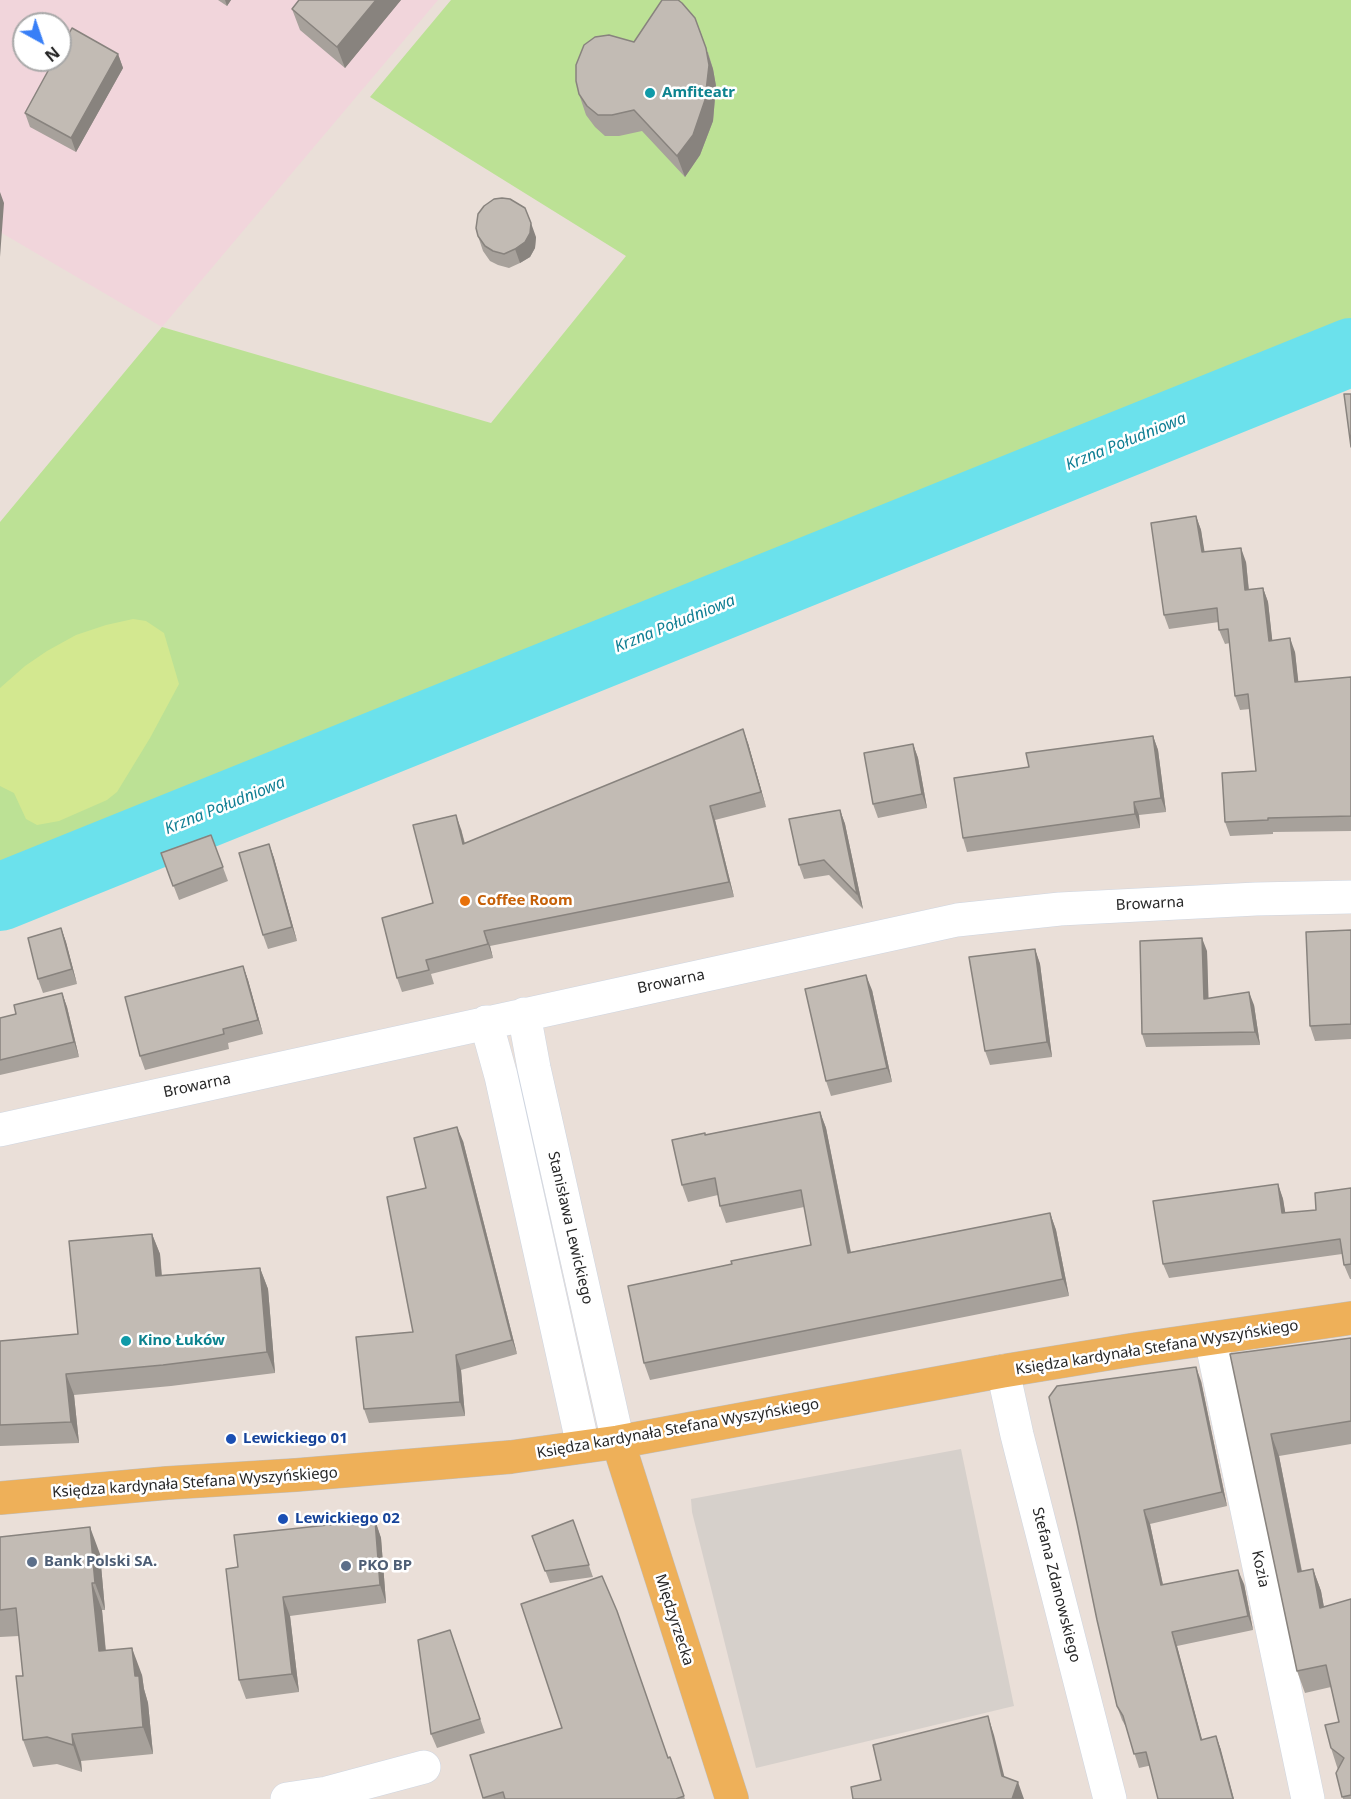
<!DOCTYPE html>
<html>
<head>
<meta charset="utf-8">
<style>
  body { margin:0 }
  #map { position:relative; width:1351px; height:1799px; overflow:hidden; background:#eadfd8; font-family:"Noto Sans",sans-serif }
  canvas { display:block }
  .north { position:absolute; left:12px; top:12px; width:60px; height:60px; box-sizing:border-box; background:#fff; border:2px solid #a9a9a9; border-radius:50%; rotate:140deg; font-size:16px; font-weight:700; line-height:24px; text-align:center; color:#272727 }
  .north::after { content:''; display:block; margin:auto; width:21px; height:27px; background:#387ff7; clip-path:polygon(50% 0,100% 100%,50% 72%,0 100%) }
</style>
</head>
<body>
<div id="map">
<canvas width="1351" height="1799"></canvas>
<div class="north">N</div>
</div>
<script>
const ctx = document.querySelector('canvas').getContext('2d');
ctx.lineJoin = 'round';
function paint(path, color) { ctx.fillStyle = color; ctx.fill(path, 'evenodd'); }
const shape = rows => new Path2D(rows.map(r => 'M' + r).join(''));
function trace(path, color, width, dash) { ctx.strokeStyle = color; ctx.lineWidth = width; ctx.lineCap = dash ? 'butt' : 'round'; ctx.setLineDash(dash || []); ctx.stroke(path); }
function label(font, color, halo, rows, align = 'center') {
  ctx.font = font + ' "Noto Sans",sans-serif'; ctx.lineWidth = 5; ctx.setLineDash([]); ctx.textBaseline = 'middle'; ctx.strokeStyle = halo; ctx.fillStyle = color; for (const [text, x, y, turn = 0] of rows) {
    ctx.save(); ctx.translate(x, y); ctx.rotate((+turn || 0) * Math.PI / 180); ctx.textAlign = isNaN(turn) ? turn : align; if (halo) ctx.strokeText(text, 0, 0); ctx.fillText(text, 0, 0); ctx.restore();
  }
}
paint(shape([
  [0,0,438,0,162,327,0,232],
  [24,24,60,24,60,60,24,60]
]), '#f1d5db');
paint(shape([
  [451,0,1351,0,1351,321,154,816,0,877,0,522,162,327,491,423,626,256,370,97]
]), '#bce195');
paint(shape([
  [133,619,146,621,164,633,179,684,150,738,117,792,107,800,59,821,37,825,26,819,14,793,0,786,0,688,25,666,47,651,76,635,106,625]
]), '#d3e890');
paint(shape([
  [961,1449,1014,1706,756,1768,692,1512,691,1499]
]), '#d6d0cb');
trace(shape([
  [0,897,1351,352]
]), '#6be1ec', 68);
const minor = shape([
  [524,1014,534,1068,618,1442],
  [486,1022,501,1076,583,1446],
  [0,1130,957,920,1060,909,1256,899,1351,897],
  [1211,1339,1308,1799],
  [1003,1371,1017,1435,1110,1799],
  [287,1799,327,1793,424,1767]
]);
const major = shape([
  [618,1442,732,1799],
  [0,1498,167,1483,296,1475,511,1457,618,1442,1003,1371,1137,1349,1351,1318]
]);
trace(minor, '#ced5e0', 34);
trace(major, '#bebebe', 34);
trace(minor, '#fff', 33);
trace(major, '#eeb059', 33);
paint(shape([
  [218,0,231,0,227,6],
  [299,0,401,0,345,68,300,30,292,9],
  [708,52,713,69,716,86,713,121,700,155,685,177,642,131,619,136,605,136,595,127,586,115,579,94],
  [118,54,123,68,76,152,30,127,25,113],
  [478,236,536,237,535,248,530,257,520,263,509,268,498,265,490,261,483,251],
  [1196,516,1201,530,1204,552,1246,562,1249,590,1263,588,1268,602,1272,640,1295,652,1298,682,1351,677,1351,831,1273,832,1273,834,1230,836,1225,822,1256,771,1250,709,1240,710,1235,696,1230,643,1225,644,1219,630,1219,622,1169,629,1164,615],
  [1153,736,1158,750,1166,812,1139,815,1140,828,967,852,963,838,1029,767],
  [748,743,766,807,715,820,734,897,490,946,493,958,431,974,434,984,402,992,397,978,433,903,461,829,465,843],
  [913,744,918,758,927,808,878,818,873,804],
  [840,810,845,824,863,909,829,875,804,879,799,865],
  [211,835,228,881,179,900,161,853],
  [269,844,274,858,297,941,268,949,263,935],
  [61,928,66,942,77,984,43,993,38,979],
  [1351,930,1351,1039,1315,1041,1310,1026],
  [1035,949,1040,964,1052,1057,990,1065,985,1051],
  [1207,951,1208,999,1254,1005,1260,1045,1146,1047,1142,1034],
  [243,966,248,980,263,1034,228,1043,229,1049,145,1070,140,1056],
  [872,990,892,1082,831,1096,826,1081],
  [62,993,67,1007,79,1057,0,1075,0,1018,16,1014],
  [820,1112,826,1128,851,1252,1050,1213,1056,1230,1069,1296,650,1380,644,1363,732,1264,811,1245,804,1207,726,1223,720,1206,718,1195,688,1202,682,1185,705,1135],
  [463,1141,517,1354,461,1370,465,1416,369,1423,364,1409,413,1332,426,1188],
  [1278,1184,1283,1199,1285,1213,1316,1210,1351,1188,1351,1279,1350,1279,1344,1265,1342,1254,1169,1278,1163,1264],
  [152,1234,160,1254,162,1275,260,1268,268,1289,275,1373,171,1386,74,1395,79,1443,0,1446,0,1341,78,1334],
  [1351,1338,1351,1444,1279,1456,1302,1571,1313,1569,1321,1591,1324,1607,1351,1599,1351,1799,1343,1799,1338,1770,1331,1748,1339,1722,1331,1687,1305,1693,1297,1671,1230,1354],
  [1201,1381,1227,1506,1150,1524,1163,1585,1244,1584,1253,1630,1177,1646,1202,1740,1216,1736,1221,1750,1139,1768,1126,1727,1122,1720,1117,1706,1057,1386],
  [375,1520,381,1538,386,1603,290,1616,299,1692,246,1699,239,1680,238,1567],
  [573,1520,593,1577,550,1583,532,1536],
  [0,1537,100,1554,105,1610,102,1610,106,1651,142,1675,144,1689,148,1703,153,1754,81,1761,82,1772,57,1764,33,1767,23,1740,23,1676,19,1636,0,1637],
  [450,1630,485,1733,437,1748,431,1734],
  [470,1755,668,1758,685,1799,484,1799]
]), '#a7a19b');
paint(shape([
  [225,0,231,0,227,6],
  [376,0,401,0,345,68,337,47],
  [700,31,713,69,716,86,713,121,700,155,685,177,677,156],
  [118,54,123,68,76,152,71,138],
  [0,192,4,203,0,257],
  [531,223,536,237,535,248,530,257,520,263,515,249],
  [1196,516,1201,530,1207,566,1202,552],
  [1241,548,1246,562,1250,604,1245,590],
  [1263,588,1268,602,1274,655,1269,641],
  [1290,638,1295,652,1300,696,1295,682],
  [743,729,748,743,766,807,761,792],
  [1153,736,1158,750,1166,812,1161,798],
  [913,744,918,758,927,808,922,794],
  [1134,802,1139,815,1140,828,1135,814],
  [710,806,715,820,734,897,729,882],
  [840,810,845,824,863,909,857,894],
  [456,815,461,829,468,858,463,844],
  [269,844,274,858,297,941,292,927],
  [61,928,66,942,77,984,72,969],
  [484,931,490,946,493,958,488,944],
  [1202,938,1207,951,1209,1012,1204,999],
  [1035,949,1040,964,1052,1057,1047,1042],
  [243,966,248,980,263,1034,258,1020],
  [866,975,872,990,892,1082,887,1068],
  [1249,992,1254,1005,1260,1045,1255,1032],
  [62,993,67,1007,79,1057,74,1042],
  [820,1112,826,1128,854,1269,848,1253],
  [457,1127,463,1141,517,1354,512,1340],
  [1278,1184,1283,1199,1288,1228,1282,1213],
  [1050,1213,1056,1230,1069,1296,1063,1279],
  [152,1234,160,1254,163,1297,156,1276],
  [260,1268,268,1289,275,1373,267,1352],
  [456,1355,461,1370,465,1416,460,1402],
  [1196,1367,1201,1381,1227,1506,1222,1492],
  [66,1374,74,1395,79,1443,71,1422],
  [1271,1434,1279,1456,1306,1594,1298,1572],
  [1144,1510,1150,1524,1166,1599,1161,1585],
  [375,1520,381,1538,386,1603,380,1585],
  [90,1527,100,1554,105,1610,95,1583],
  [1313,1569,1321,1591,1328,1630,1320,1608],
  [1238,1570,1244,1584,1253,1630,1248,1616],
  [92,1583,102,1610,108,1678,99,1651],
  [283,1597,290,1616,299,1692,292,1674],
  [1172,1632,1177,1646,1206,1754,1201,1740],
  [132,1648,142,1675,144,1689,148,1703,153,1754,143,1727,135,1676],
  [988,1716,994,1735,1009,1795,1002,1776],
  [72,1734,81,1761,82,1772,73,1745],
  [1216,1736,1221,1750,1234,1799,1233,1799],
  [1018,1782,1024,1799,1012,1799]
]), '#88837e');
const building = shape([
  [299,0,376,0,337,47,292,9,299,0],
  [662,0,678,0,682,3,695,18,706,48,709,65,705,100,693,135,677,156,634,110,612,115,598,115,587,106,579,94,576,81,576,65,584,45,595,37,609,35,634,42,662,0],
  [72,28,118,54,71,138,25,113,54,60,60,60,60,50,72,28],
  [502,198,510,199,525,208,531,223,530,233,525,242,515,249,504,254,493,251,485,246,478,236,476,228,478,214,484,206,494,199,502,198],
  [1344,394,1351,394,1351,447,1344,394],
  [1196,516,1202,552,1241,548,1245,590,1263,588,1269,641,1290,638,1295,682,1351,677,1351,816,1268,818,1268,820,1225,822,1222,773,1256,771,1248,694,1235,696,1228,629,1219,630,1217,608,1164,615,1151,523,1196,516],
  [743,729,761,792,710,806,729,882,484,931,488,944,426,960,429,970,397,978,382,918,433,903,413,825,456,815,463,844,743,729],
  [1153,736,1161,798,1134,802,1135,814,963,838,954,778,1029,767,1026,753,1153,736],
  [913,744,922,794,873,804,864,753,913,744],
  [840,810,857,894,824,860,799,865,789,819,840,810],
  [211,835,223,867,173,886,161,853,211,835],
  [269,844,292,927,263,935,239,853,269,844],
  [61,928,72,969,38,979,28,938,61,928],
  [1351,930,1351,1024,1310,1026,1306,932,1351,930],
  [1202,938,1204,999,1249,992,1255,1032,1142,1034,1140,941,1202,938],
  [1035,949,1047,1042,985,1051,969,957,1035,949],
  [243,966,258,1020,223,1029,224,1034,140,1056,125,997,243,966],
  [866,975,887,1068,826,1081,805,989,866,975],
  [62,993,74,1042,0,1060,0,1018,16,1014,14,1005,62,993],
  [820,1112,848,1253,1050,1213,1063,1279,644,1363,628,1286,732,1264,731,1261,811,1245,801,1190,720,1206,715,1178,682,1185,672,1140,705,1133,705,1135,820,1112],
  [457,1127,512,1340,456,1355,460,1402,364,1409,356,1337,413,1332,387,1197,426,1188,414,1138,457,1127],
  [1278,1184,1282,1213,1316,1210,1315,1193,1351,1188,1351,1264,1344,1265,1340,1239,1163,1264,1153,1201,1278,1184],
  [152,1234,156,1276,260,1268,267,1352,163,1365,66,1374,71,1422,0,1425,0,1341,78,1334,69,1241,152,1234],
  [1351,1338,1351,1421,1271,1434,1298,1572,1313,1569,1320,1608,1351,1599,1351,1795,1342,1797,1336,1773,1344,1758,1331,1748,1325,1725,1339,1722,1326,1665,1297,1671,1230,1354,1351,1338],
  [1196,1367,1222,1492,1144,1510,1161,1585,1238,1570,1248,1616,1172,1632,1201,1740,1216,1736,1233,1799,1158,1799,1146,1752,1134,1754,1123,1716,1117,1706,1097,1620,1077,1523,1049,1397,1057,1386,1196,1367],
  [375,1520,380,1585,283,1597,292,1674,239,1680,226,1569,238,1567,234,1535,375,1520],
  [573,1520,589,1565,545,1571,532,1536,573,1520],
  [90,1527,95,1583,92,1583,99,1651,132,1648,135,1676,139,1676,143,1727,72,1734,73,1745,47,1737,23,1740,16,1676,23,1676,16,1608,0,1610,0,1537,90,1527],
  [602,1576,617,1611,668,1758,670,1757,684,1796,676,1799,505,1799,503,1792,483,1798,470,1755,562,1728,521,1604,602,1576],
  [450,1630,480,1719,431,1734,418,1640,450,1630],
  [988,1716,1002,1776,1018,1782,1012,1799,853,1799,851,1787,881,1780,873,1745,988,1716]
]);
paint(building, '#c2bbb4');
trace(building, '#88837e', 1.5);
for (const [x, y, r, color] of [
  [650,93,6,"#0f9aa8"],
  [465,901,6,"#e8710a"],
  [126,1341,6,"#0f9aa8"],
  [231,1439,6,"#1a4fb4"],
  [283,1519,6,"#1a4fb4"],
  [32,1562,6,"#5c6f8a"],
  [346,1566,6,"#5c6f8a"]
]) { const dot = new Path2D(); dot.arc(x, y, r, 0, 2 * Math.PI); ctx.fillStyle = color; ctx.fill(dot); trace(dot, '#fff', 2); }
label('bold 15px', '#0d838f', '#fff', [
  ["Amfiteatr",662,93],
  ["Kino Łuków",138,1341]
], 'left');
label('bold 15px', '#c56008', '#fff', [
  ["Coffee Room",477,901]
], 'left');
label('15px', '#272727', '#fff', [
  ["Browarna",1150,904,-3],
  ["Browarna",671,982,-12],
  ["Browarna",197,1086,-12],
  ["Stanisława Lewickiego",570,1228,77],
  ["Księdza kardynała Stefana Wyszyńskiego",1157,1348,-9],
  ["Księdza kardynała Stefana Wyszyńskiego",678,1429,-10],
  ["Księdza kardynała Stefana Wyszyńskiego",195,1483,-4],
  ["Kozia",1260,1569,78],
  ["Stefana Zdanowskiego",1056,1585,76],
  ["Międzyrzecka",674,1620,72]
]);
label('bold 15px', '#164399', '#fff', [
  ["Lewickiego 01",243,1439],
  ["Lewickiego 02",295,1519]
], 'left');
label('bold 15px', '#4e5e75', '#fff', [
  ["Bank Polski SA.",44,1562],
  ["PKO BP",358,1566]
], 'left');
label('italic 16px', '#0f7e93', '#fff', [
  ["Krzna Południowa",1126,442,-22],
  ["Krzna Południowa",675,624,-22],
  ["Krzna Południowa",225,806,-22]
]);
</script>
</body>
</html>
